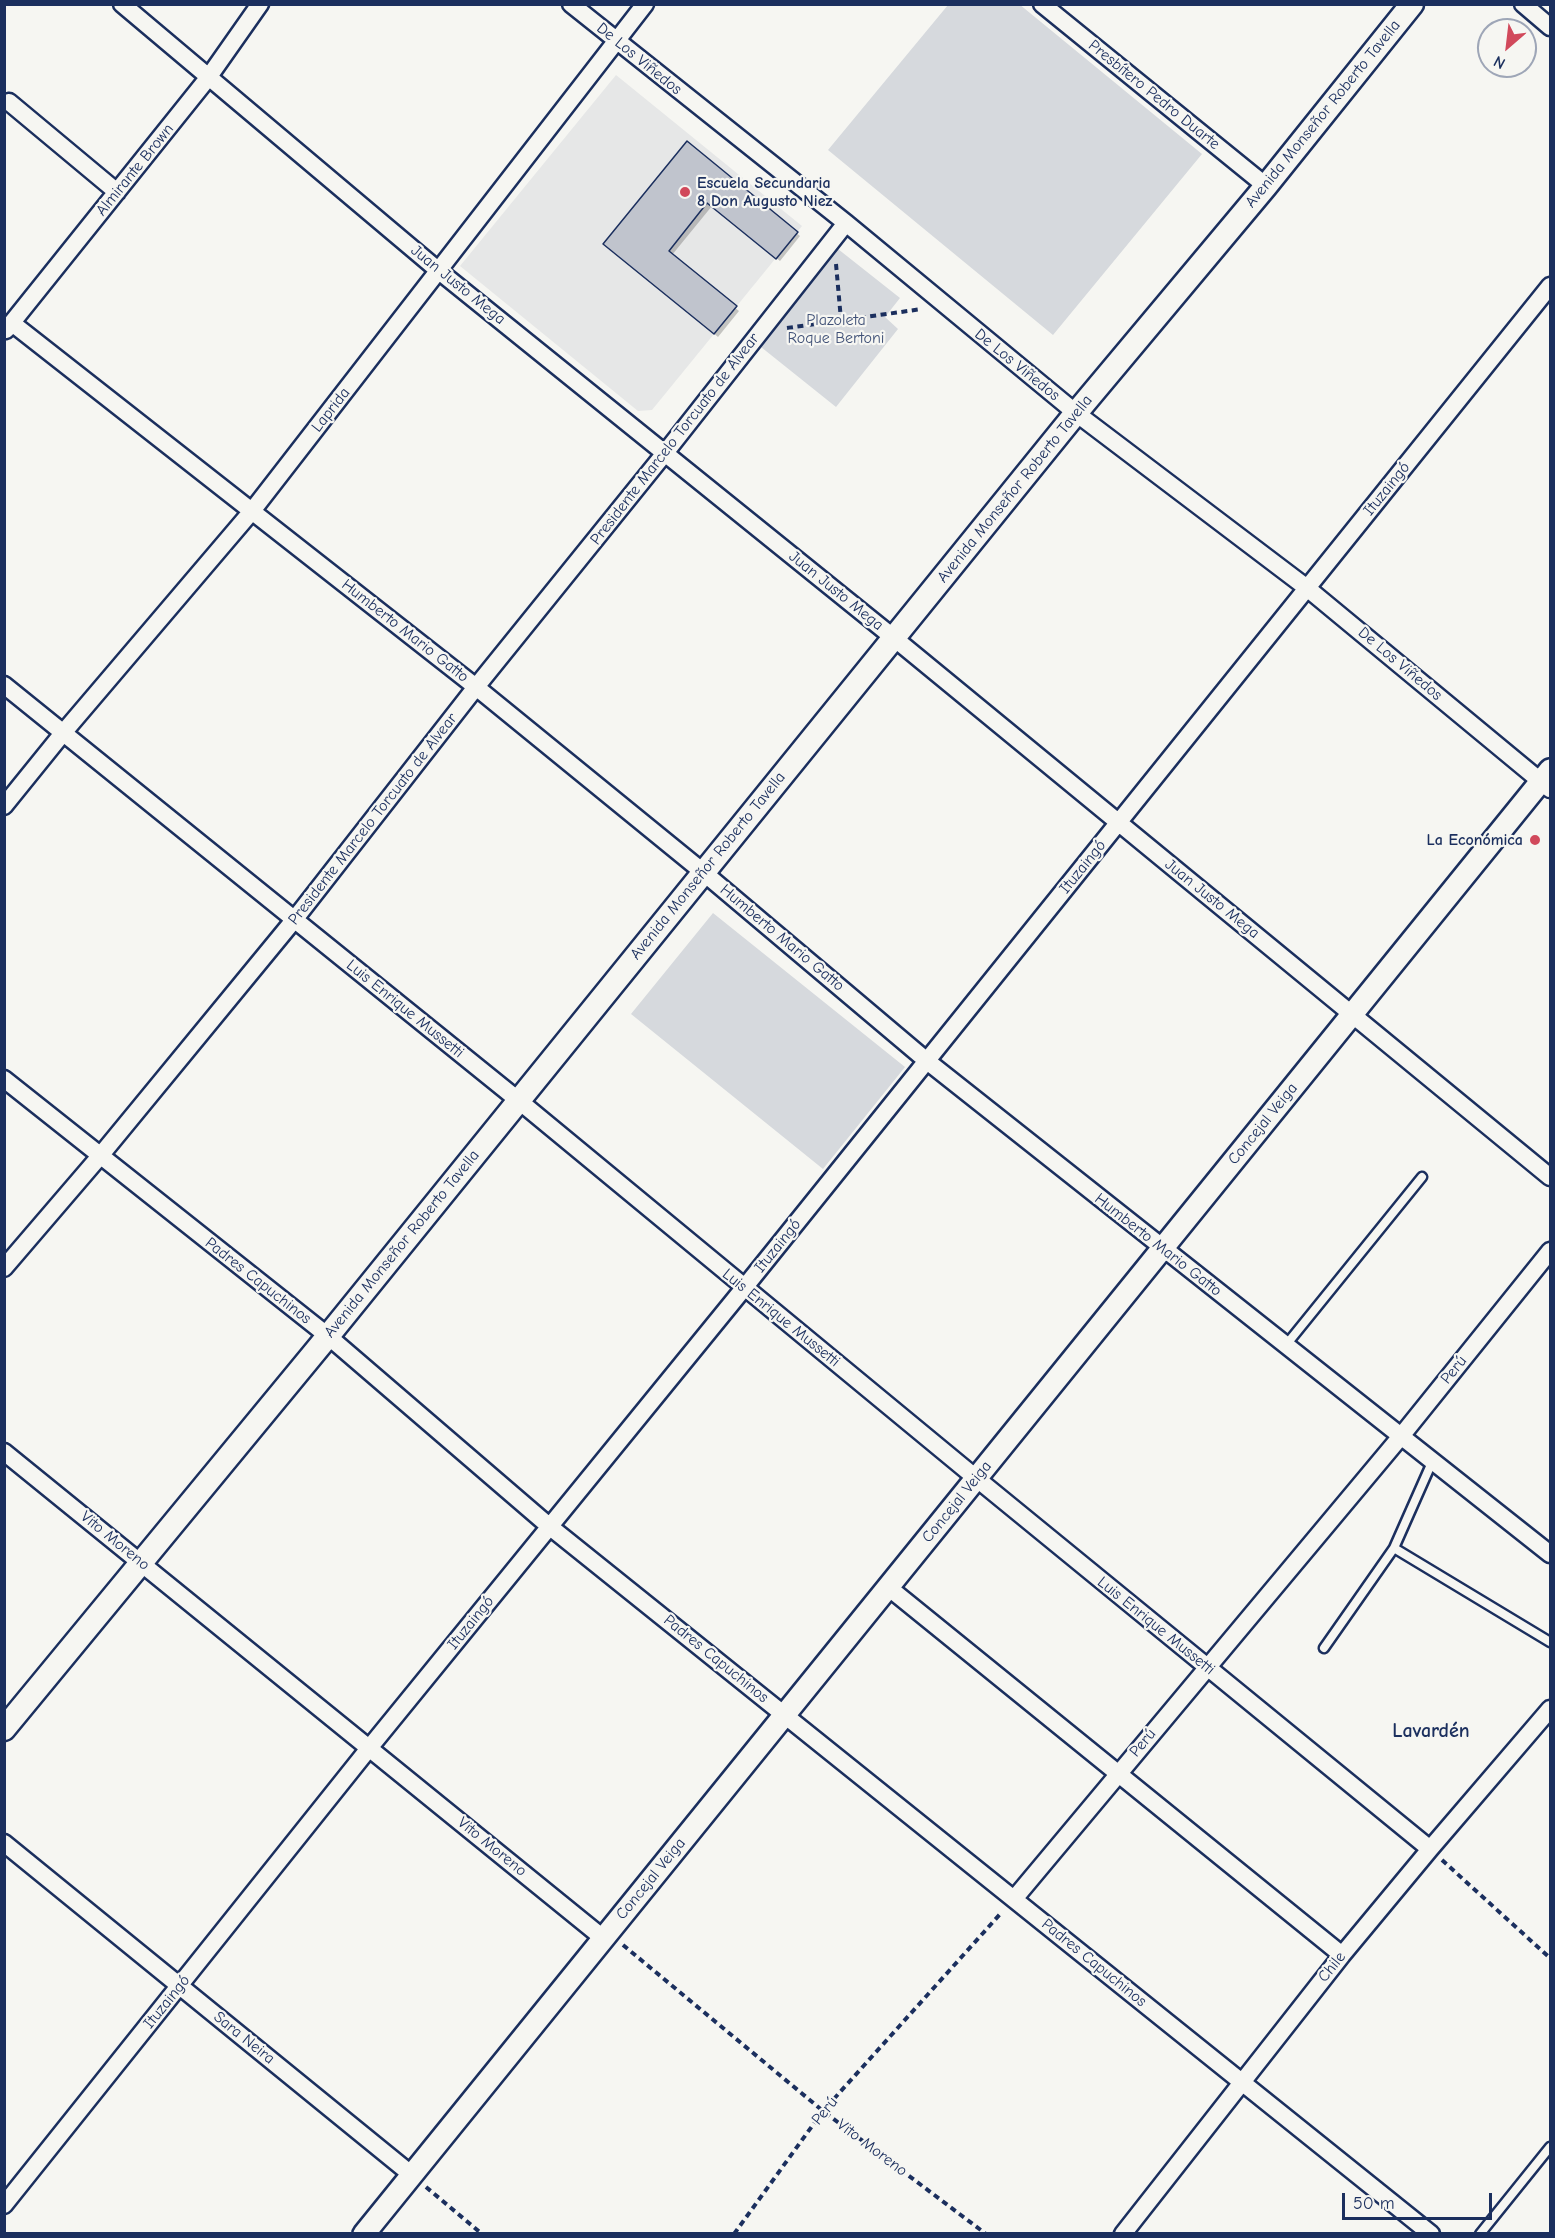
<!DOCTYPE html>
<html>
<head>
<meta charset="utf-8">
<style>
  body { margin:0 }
  #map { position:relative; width:1555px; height:2238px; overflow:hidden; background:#f6f6f2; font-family:"Comic Neue",sans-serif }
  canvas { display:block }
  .frame { position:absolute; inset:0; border:6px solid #1b2f5e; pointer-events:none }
  .north { position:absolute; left:1477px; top:18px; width:60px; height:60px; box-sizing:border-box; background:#f6f6f2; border:2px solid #9ea6b7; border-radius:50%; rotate:208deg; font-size:16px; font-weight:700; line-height:24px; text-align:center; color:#1b2f5e }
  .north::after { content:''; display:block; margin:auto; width:21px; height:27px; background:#d1495b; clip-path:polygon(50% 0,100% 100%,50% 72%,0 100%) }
  .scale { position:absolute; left:1342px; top:2193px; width:150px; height:27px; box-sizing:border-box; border:3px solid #1b2f5e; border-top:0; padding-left:8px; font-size:18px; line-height:21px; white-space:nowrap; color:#1b2f5e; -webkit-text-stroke:4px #f6f6f2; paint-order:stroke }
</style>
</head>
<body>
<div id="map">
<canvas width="1555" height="2238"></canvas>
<div class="frame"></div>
<div class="north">N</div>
<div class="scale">50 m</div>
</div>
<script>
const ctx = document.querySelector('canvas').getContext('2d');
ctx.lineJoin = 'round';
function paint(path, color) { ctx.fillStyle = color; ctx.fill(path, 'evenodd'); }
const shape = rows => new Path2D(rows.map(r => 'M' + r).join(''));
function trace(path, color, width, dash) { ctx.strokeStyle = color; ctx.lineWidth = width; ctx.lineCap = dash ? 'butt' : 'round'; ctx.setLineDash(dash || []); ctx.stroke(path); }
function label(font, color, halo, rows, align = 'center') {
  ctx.font = font + ' "Comic Neue",sans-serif'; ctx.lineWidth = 4.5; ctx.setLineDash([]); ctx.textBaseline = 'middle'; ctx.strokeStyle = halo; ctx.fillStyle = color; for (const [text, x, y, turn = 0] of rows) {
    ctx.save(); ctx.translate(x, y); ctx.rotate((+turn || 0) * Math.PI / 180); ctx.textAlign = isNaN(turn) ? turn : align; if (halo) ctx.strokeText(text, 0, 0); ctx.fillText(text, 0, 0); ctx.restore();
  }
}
paint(shape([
  [616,75,802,226,652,410,638,411,460,266]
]), '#e6e7e7');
paint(shape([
  [1019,4,1202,154,1053,335,828,150,948,5],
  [838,249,900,298,885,317,898,329,836,407,761,347],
  [713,913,905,1067,823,1169,631,1014]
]), '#d6d9dd');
paint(shape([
  [688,143,800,236,780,261,712,206,672,255,739,311,718,337,609,248]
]), '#0003');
const building = shape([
  [687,141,798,232,776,259,707,203,669,251,737,306,714,334,603,244,687,141]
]);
paint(building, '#c0c4cd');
trace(building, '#1b2f5e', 1.5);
const service = shape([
  [1286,1345,1422,1177],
  [1394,1548,1550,1642],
  [1324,1648,1394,1548,1433,1460],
  [1480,2234,1550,2147]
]);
const minor = shape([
  [122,4,439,271,894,638,1550,1177],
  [571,4,846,223,1076,413,1307,588,1550,789],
  [1042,4,1266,186],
  [1523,4,1550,27],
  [9,102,117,192],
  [12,323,476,687,703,872,927,1061,1550,1554],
  [6,330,208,78,260,4],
  [4,685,518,1100,976,1478,1430,1849],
  [4,806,63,733,252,511,645,4],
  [4,1079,328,1336,549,1526,1431,2234],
  [4,1268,100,1156,294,920,476,687,665,453,846,223],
  [4,1452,603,1938],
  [888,1587,1342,1955],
  [4,1843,412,2175],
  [1014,1899,1402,1435,1550,1251],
  [4,2205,370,1747,744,1288,1550,286],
  [1123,2234,1342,1955,1430,1849,1550,1709]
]);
const tertiary = shape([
  [364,2234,1550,770]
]);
const secondary = shape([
  [4,1729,328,1336,1076,413,1266,186,1412,4]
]);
trace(service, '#1b2f5e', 13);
trace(minor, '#1b2f5e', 21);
trace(tertiary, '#1b2f5e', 26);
trace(secondary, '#1b2f5e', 27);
trace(shape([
  [836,264,841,320],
  [787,328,922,309],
  [1442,1860,1550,1958],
  [623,1945,823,2111,986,2234],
  [426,2187,482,2234],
  [734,2234,823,2111,1002,1912]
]), '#1b2f5e', 4, [6, 4.5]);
trace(service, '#f6f6f2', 8);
trace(minor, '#f6f6f2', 16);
trace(tertiary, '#f6f6f2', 21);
trace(secondary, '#f6f6f2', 22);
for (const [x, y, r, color] of [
  [685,192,6,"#d1495b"],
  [1535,840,6,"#d1495b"]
]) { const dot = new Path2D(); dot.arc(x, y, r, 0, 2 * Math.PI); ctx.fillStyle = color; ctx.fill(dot); trace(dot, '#f6f6f2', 2); }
label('16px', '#1b2f5e', '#f6f6f2', [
  ["De Los Viñedos",639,59,39],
  ["Presbítero Pedro Duarte",1154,95,39],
  ["Avenida Monseñor Roberto Tavella",1323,114,-51],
  ["Almirante Brown",135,170,-51],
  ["Juan Justo Mega",458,285,39],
  ["De Los Viñedos",1017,365,39],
  ["Laprida",331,410,-52],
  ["Presidente Marcelo Torcuato de Alvear",675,439,-52],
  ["Avenida Monseñor Roberto Tavella",1015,489,-51],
  ["Ituzaingó",1387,489,-51],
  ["Juan Justo Mega",836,591,39],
  ["Humberto Mario Gatto",405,631,38],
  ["De Los Viñedos",1400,664,40],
  ["Presidente Marcelo Torcuato de Alvear",373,819,-52],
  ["Avenida Monseñor Roberto Tavella",708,866,-51],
  ["Ituzaingó",1083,867,-51],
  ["Juan Justo Mega",1212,899,39],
  ["Humberto Mario Gatto",782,938,40],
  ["Luis Enrique Mussetti",405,1009,39],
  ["Concejal Veiga",1263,1124,-51],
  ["Avenida Monseñor Roberto Tavella",402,1244,-51],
  ["Humberto Mario Gatto",1158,1245,38],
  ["Ituzaingó",778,1246,-51],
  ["Padres Capuchinos",258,1281,38],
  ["Luis Enrique Mussetti",781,1318,39],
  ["Perú",1454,1370,-51],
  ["Concejal Veiga",957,1502,-51],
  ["Vito Moreno",115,1541,39],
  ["Ituzaingó",471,1623,-51],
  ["Luis Enrique Mussetti",1156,1626,39],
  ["Padres Capuchinos",716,1659,39],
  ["Perú",1143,1743,-50],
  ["Vito Moreno",492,1847,39],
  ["Concejal Veiga",651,1879,-51],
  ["Padres Capuchinos",1094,1963,39],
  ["Chile",1332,1967,-51],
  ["Ituzaingó",167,2002,-51],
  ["Sara Neira",244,2038,39],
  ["Perú",825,2111,-51],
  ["Vito Moreno",872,2148,37]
]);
label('bold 16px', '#1b2f5e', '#f6f6f2', [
  ["Escuela Secundaria",697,183],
  ["8 Don Augusto Niez",697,201],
  ["La Económica",1523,840,"right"]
], 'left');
label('16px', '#405177', '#f6f6f2', [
  ["Plazoleta",836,320],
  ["Roque Bertoni",836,338]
]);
label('bold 20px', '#1b2f5e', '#f6f6f2', [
  ["Lavardén",1431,1731]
]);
</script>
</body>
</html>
